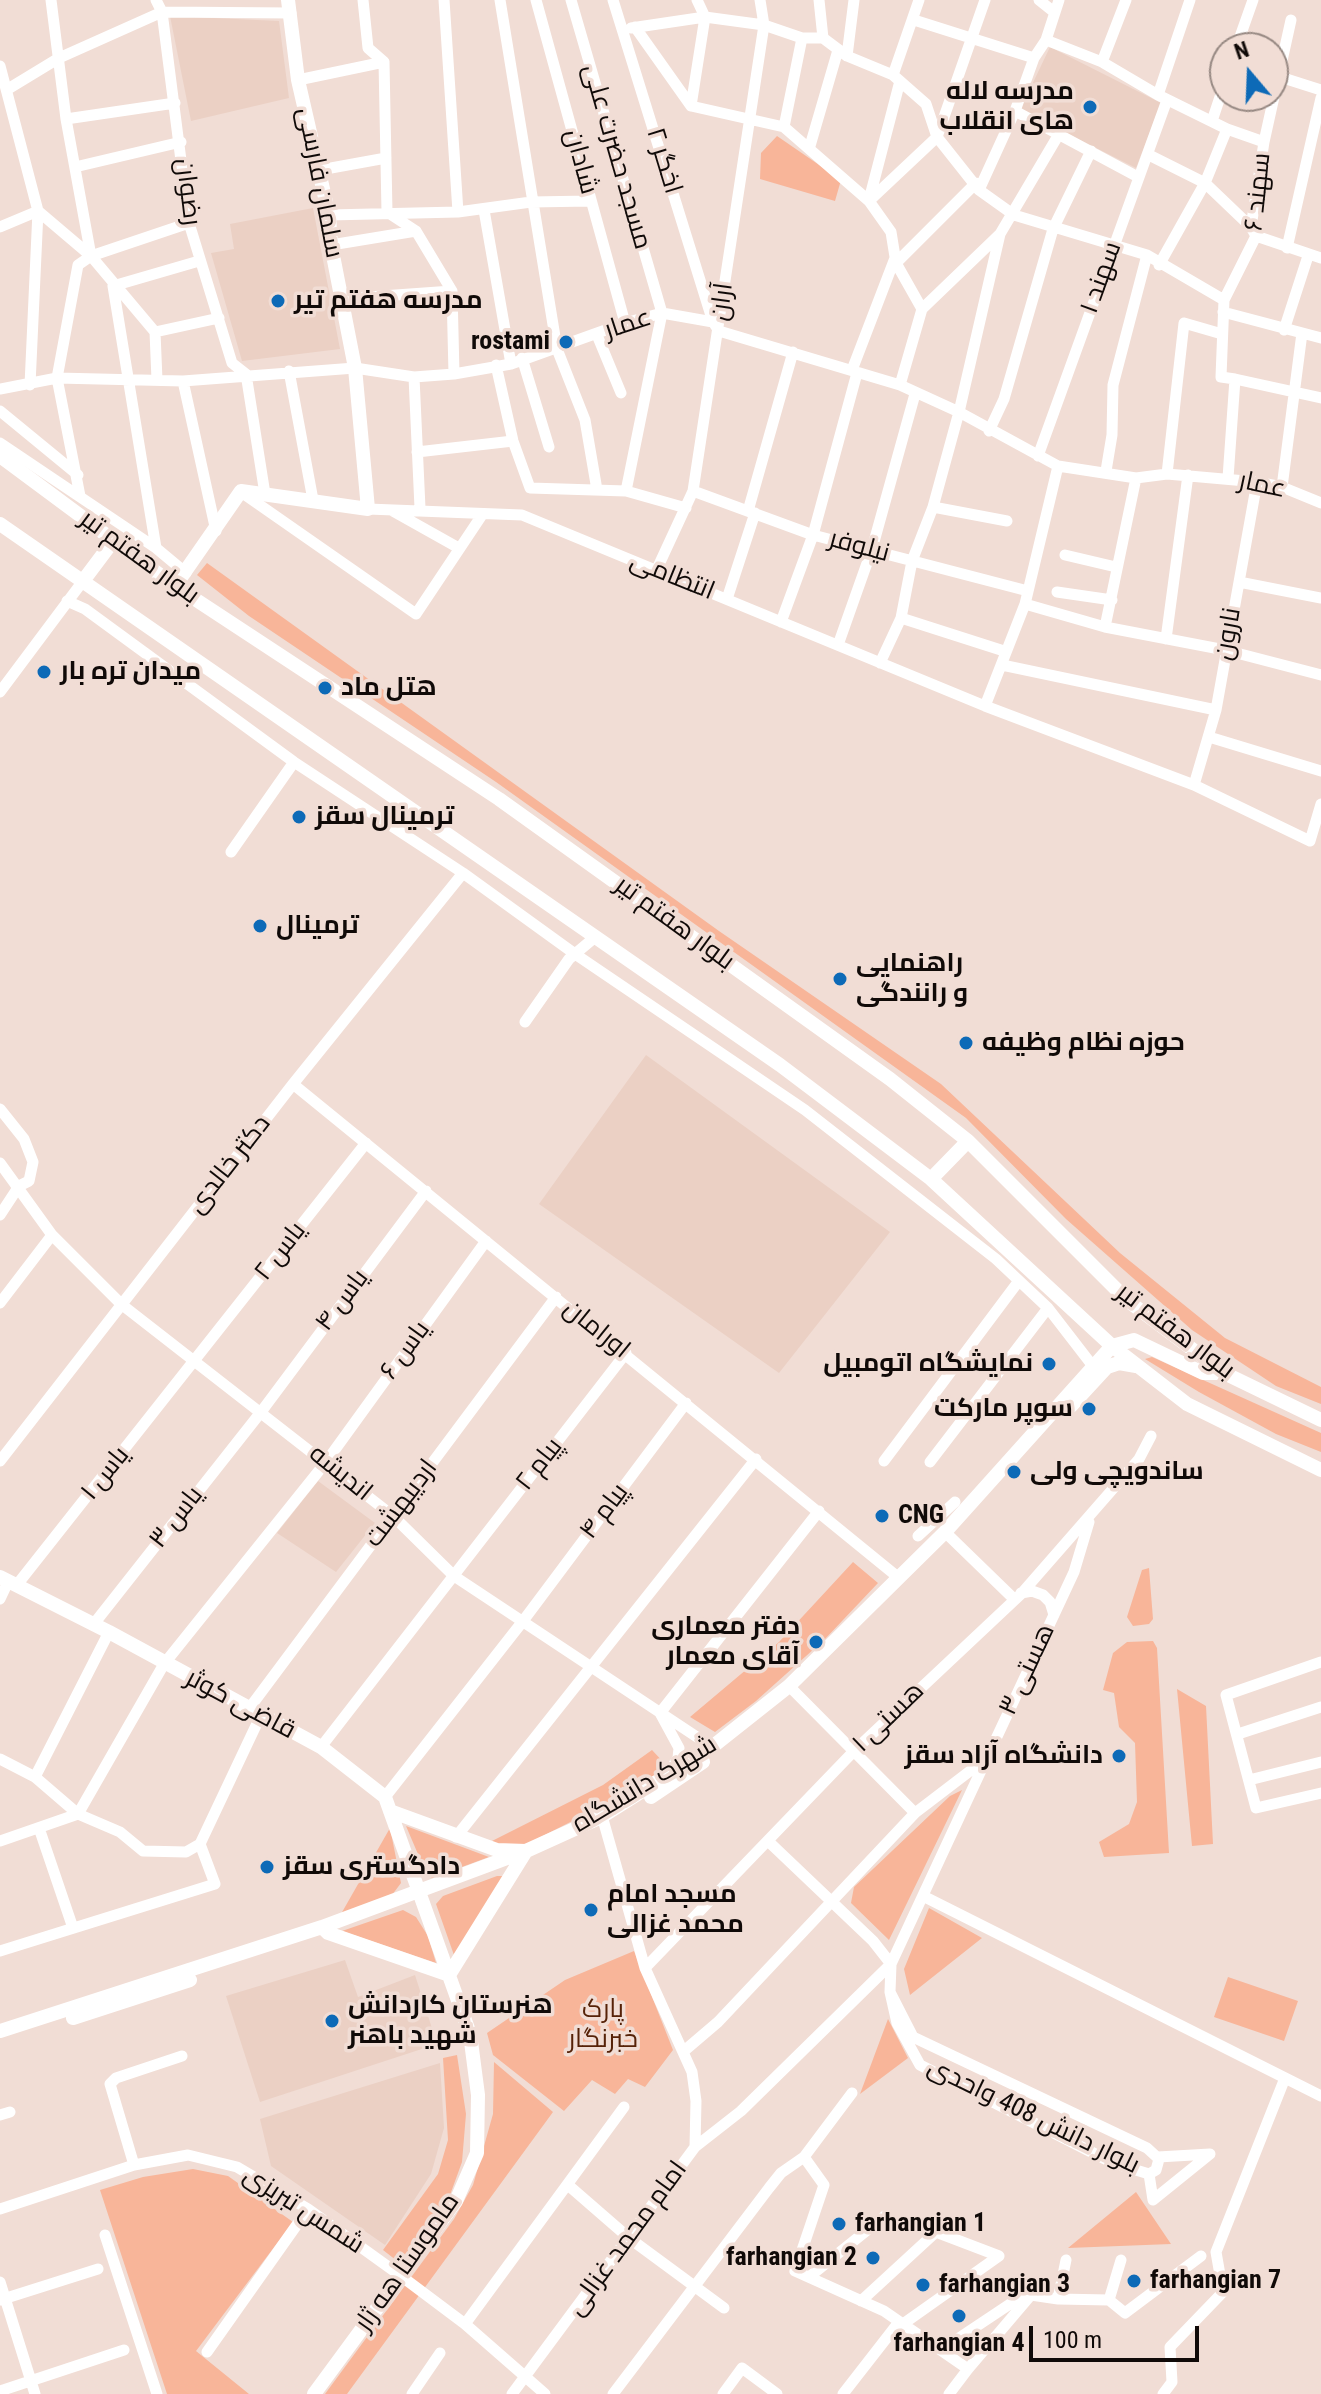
<!DOCTYPE html>
<html>
<head>
<meta charset="utf-8">
<style>
  body { margin:0 }
  #map { position:relative; width:1321px; height:2394px; overflow:hidden; background:#f1ddd5; font-family:"Roboto Condensed",sans-serif }
  canvas { display:block }
  .north { position:absolute; left:1209px; top:32px; width:80px; height:80px; box-sizing:border-box; background:#f1ddd5; border:2px solid #978983; border-radius:50%; rotate:341deg; font-size:22px; font-weight:700; line-height:32px; text-align:center; color:#100a08 }
  .north::after { content:''; display:block; margin:auto; width:28px; height:36px; background:#0d6ab7; clip-path:polygon(50% 0,100% 100%,50% 72%,0 100%) }
  .scale { position:absolute; left:1029px; top:2326px; width:170px; height:36px; box-sizing:border-box; border:4px solid #100a08; border-top:0; padding-left:10px; font-size:24px; line-height:28px; white-space:nowrap; color:#100a08; -webkit-text-stroke:6px #f1ddd5; paint-order:stroke }
</style>
</head>
<body>
<div id="map">
<canvas width="1321" height="2394"></canvas>
<div class="north">N</div>
<div class="scale">100 m</div>
</div>
<script>
const ctx = document.querySelector('canvas').getContext('2d');
ctx.lineJoin = 'round';
function paint(path, color) { ctx.fillStyle = color; ctx.fill(path, 'evenodd'); }
const shape = rows => new Path2D(rows.map(r => 'M' + r).join(''));
function trace(path, color, width, dash) { ctx.strokeStyle = color; ctx.lineWidth = width; ctx.lineCap = dash ? 'butt' : 'round'; ctx.setLineDash(dash || []); ctx.stroke(path); }
function label(font, color, halo, rows, align = 'center') {
  ctx.font = font + ' "Roboto Condensed",Cairo,sans-serif'; ctx.lineWidth = 7; ctx.setLineDash([]); ctx.textBaseline = 'middle'; ctx.strokeStyle = halo; ctx.fillStyle = color; for (const [text, x, y, turn = 0] of rows) {
    ctx.save(); ctx.translate(x, y); ctx.rotate((+turn || 0) * Math.PI / 180); ctx.textAlign = isNaN(turn) ? turn : align; if (halo) ctx.strokeText(text, 0, 0); ctx.fillText(text, 0, 0); ctx.restore();
  }
}
paint(shape([
  [170,16,279,21,289,98,191,121],
  [1050,47,1161,103,1136,168,1020,110],
  [313,208,340,349,242,361,211,253,234,249,230,224],
  [646,1055,890,1232,779,1373,539,1204],
  [318,1481,375,1523,336,1572,277,1533],
  [345,1960,358,1997,415,1975,437,2044,260,2102,226,1996],
  [440,2063,444,2128,431,2174,385,2245,271,2166,260,2119]
]), '#ebd0c4');
paint(shape([
  [777,136,841,180,835,201,760,179,761,153],
  [207,563,719,931,941,1084,1120,1253,1225,1338,1321,1387,1321,1404,1276,1386,1192,1330,1066,1219,966,1118,496,782,249,616,197,575],
  [1152,1357,1321,1433,1321,1452,1276,1434,1199,1392,1145,1359],
  [853,1562,878,1583,825,1639,756,1701,715,1732,690,1717,779,1642],
  [1149,1568,1153,1619,1149,1624,1133,1626,1127,1617,1142,1570],
  [1153,1641,1157,1648,1169,1853,1104,1857,1099,1842,1129,1824,1137,1802,1135,1743,1119,1727,1114,1693,1103,1690,1113,1653,1127,1642],
  [1177,1689,1206,1706,1213,1844,1192,1846],
  [652,1750,666,1765,657,1774,600,1807,519,1848,490,1842,603,1785],
  [962,1790,889,1940,851,1903,854,1887,950,1796],
  [406,1826,489,1857,432,1878,426,1873],
  [390,1828,401,1883,392,1895,341,1914],
  [497,1876,507,1876,455,1958,436,1904,443,1896],
  [929,1908,982,1938,910,1995,904,1969],
  [403,1910,416,1917,428,1936,436,1963,342,1931],
  [634,1951,673,2050,645,2087,628,2079,615,2094,592,2080,564,2111,493,2055,487,2033,565,1980],
  [1228,1977,1298,2001,1284,2041,1214,2017],
  [888,2019,908,2058,860,2094],
  [457,2055,466,2114,462,2162,450,2195,401,2264,383,2250,438,2174,448,2140,443,2058],
  [494,2062,553,2112,347,2394,325,2394,454,2219,473,2185,493,2114],
  [193,2169,228,2176,293,2222,196,2351,249,2394,167,2394,100,2190,143,2177],
  [1136,2192,1171,2244,1068,2248]
]), '#f8b599');
trace(shape([
  [51,0,66,119,91,256],
  [156,0,162,12,189,223,232,363,246,374,265,494],
  [363,0,368,48,384,62,387,212],
  [444,0,458,212],
  [500,0,557,349,585,420,597,490],
  [536,0,625,323],
  [571,0,662,313,626,491],
  [613,0,713,322],
  [697,0,705,17],
  [819,0,823,38],
  [919,0,893,75,926,104,937,137,979,190,1014,215,1147,255,1224,300],
  [1039,0,1054,12],
  [914,20,1034,58],
  [635,27,691,106,784,127,869,201,891,232,896,263,922,309],
  [631,28,705,17,764,25,802,38,823,38,847,56,893,75],
  [1046,40,1102,62,1158,95,1227,129,1264,142],
  [1236,48,1253,0],
  [847,56,854,0],
  [1102,62,1126,0],
  [0,66,38,211,91,256,155,332,157,380],
  [1277,76,1321,90],
  [298,80,384,62],
  [8,89,59,58,162,12,291,13],
  [1158,95,1190,0],
  [691,106,705,17],
  [1015,111,1138,177],
  [66,119,175,103],
  [1212,121,1225,82],
  [784,127,802,38],
  [810,146,838,50],
  [1149,155,1205,183,1251,227],
  [75,167,181,142],
  [320,170,386,158],
  [979,190,1015,111,1034,58,1046,40,1059,0],
  [869,200,900,81],
  [869,201,937,137,985,0],
  [484,210,511,364],
  [387,212,416,231,452,291,454,374],
  [329,215,458,212,531,202,590,201],
  [0,227,38,211,30,385],
  [1256,236,1321,258],
  [331,245,416,231],
  [1287,248,1321,98],
  [896,263,976,183],
  [1159,265,1205,183,1227,129],
  [340,299,452,291],
  [1223,312,1321,338],
  [1284,330,1308,256],
  [155,332,219,318],
  [597,335,621,393],
  [522,358,549,447],
  [496,365,513,441,530,488,626,491,686,508],
  [852,370,895,258],
  [289,371,313,500],
  [414,377,420,508],
  [1235,379,1321,398],
  [183,381,216,531],
  [900,385,922,309,1000,234,1059,134],
  [0,389,57,378,183,381,355,368,414,377,454,374,511,364,625,323,662,313,713,322,719,331,900,385,959,412,1058,466,1136,478,1167,474,1257,482,1282,487,1321,503],
  [0,411,78,475],
  [989,431,1004,399,1053,229,1091,151],
  [0,443,156,548,186,573],
  [417,452,513,441],
  [1038,456,1167,100],
  [1106,471,1112,435,1113,385,1147,255],
  [1167,474,1184,323,1222,334],
  [1228,478,1235,379,1221,377,1224,300,1256,236,1251,227,1264,142,1291,20],
  [1282,487,1302,333],
  [693,491,813,535,1028,591],
  [241,492,416,614,482,515],
  [80,496,57,378,78,265,91,256,189,223],
  [933,507,1007,521],
  [368,509,522,515,985,706,1194,785,1310,841,1321,804],
  [391,510,457,547],
  [748,511,793,352],
  [156,548,113,286,199,261],
  [1065,555,1116,567],
  [656,571,693,491,764,25,760,0],
  [1239,582,1321,598],
  [1057,592,1112,600],
  [727,599,755,513],
  [67,601,85,609,294,762,463,873,575,954,805,1110,996,1259,1048,1308,1092,1365],
  [1025,604,1105,627,1225,650,1321,675],
  [901,618,1004,651],
  [781,622,813,535,857,373],
  [1105,627,1136,478],
  [1166,639,1188,475],
  [838,645,872,549,915,394],
  [880,663,901,618,912,561,933,507,959,412,1000,234],
  [1002,665,1216,710],
  [0,692,83,581],
  [985,706,1025,604,1058,466],
  [1209,737,1321,771],
  [1194,785,1216,710,1257,482],
  [231,852,294,762],
  [525,1022,569,959,594,938],
  [293,1084,899,1578],
  [0,1109,24,1139,33,1162,29,1181,19,1186,0,1215],
  [0,1163,52,1235,121,1304,393,1516,454,1576,712,1747],
  [0,1303,52,1235],
  [0,1461,293,1084,463,873],
  [884,1461,1018,1282],
  [930,1462,1048,1308],
  [945,1532,1013,1598],
  [918,1536,955,1502],
  [16,1586,366,1143],
  [1021,1593,1032,1591,1043,1595,1050,1602,1054,1615],
  [0,1599,8,1582],
  [93,1625,261,1412,426,1191],
  [1321,1662,1226,1695,1256,1808,1321,1793],
  [789,1686,915,1813],
  [248,1710,556,1297],
  [1238,1734,1321,1707],
  [321,1747,626,1353],
  [0,1759,35,1777,78,1814,120,1832,143,1851,186,1852,200,1844,215,1884,0,1951],
  [669,1772,678,1758,679,1748,660,1713,819,1511],
  [35,1777,109,1632],
  [1249,1780,1321,1762],
  [385,1797,523,1621,686,1403],
  [39,1828,73,1928],
  [456,1837,756,1459],
  [0,1841,78,1814,164,1664,326,1462,486,1241],
  [769,1842,873,1941,891,1964,890,1992],
  [200,1844,260,1717],
  [925,1897,1321,2096],
  [645,1968,854,1751,1021,1594,1139,1459,1151,1436],
  [890,1992,913,2037,1147,2148,1159,2159,1156,2170,1149,2174,1113,2163,920,2065,897,2023,890,1992],
  [684,2051,718,2022,915,1813,987,1758,1074,1572,1089,1522],
  [0,2115,10,2112],
  [695,2147,741,2111,891,1964,985,1762],
  [804,2157,824,2185,795,2271,884,2311,968,2369,949,2394],
  [134,2165,110,2084,116,2078,182,2056],
  [1149,2174,1153,2200,1210,2154,1158,2157],
  [568,2185,629,2238,724,2308],
  [0,2209,134,2165,188,2155,237,2167,308,2209,401,2276,465,2324,545,2394],
  [105,2235,157,2394],
  [809,2277,886,2215],
  [0,2282,35,2394],
  [1058,2299,1066,2260],
  [0,2300,98,2269],
  [1109,2300,1121,2260],
  [861,2301,936,2232,999,2256,903,2324],
  [465,2324,624,2107],
  [941,2350,1019,2298],
  [207,2352,308,2209],
  [968,2369,1031,2295,1058,2299,1109,2300,1125,2313,1201,2256],
  [0,2391,124,2350],
  [412,2394,440,2353],
  [512,2394,695,2147,696,2101,692,2072,645,1968,602,1816],
  [613,2394,769,2188,781,2173,804,2157,852,2093],
  [723,2394,742,2368,777,2394],
  [843,2394,899,2322],
  [1163,2394,1172,2382,1170,2347,1223,2292,1216,2252,1285,2078]
]), '#fff', 11);
trace(shape([
  [0,456,175,586,499,799,890,1079,968,1141,1128,1301,1224,1373,1321,1420],
  [0,524,780,1065,931,1179,1112,1346,1187,1404,1321,1470],
  [83,581,113,541],
  [175,586,241,491,368,509,355,368,331,245,329,215,298,80,288,0],
  [931,1179,968,1141],
  [1071,1406,1107,1367,1119,1363,1136,1366],
  [0,1577,109,1632,321,1747,385,1797,470,2034,478,2095,477,2153,456,2201,314,2394],
  [651,1797,703,1762],
  [322,1927,328,1933,449,1975,526,1851,497,1850,390,1811],
  [73,2018,190,1980],
  [0,2031,322,1927,526,1851,601,1817,712,1747,789,1686,945,1532,1112,1346,1134,1340,1203,1373,1223,1373]
]), '#fff', 14);
for (const [x, y, r, color] of [
  [1090,107,8,"#0d6ab7"],
  [278,301,8,"#0d6ab7"],
  [566,342,8,"#0d6ab7"],
  [44,672,8,"#0d6ab7"],
  [325,688,8,"#0d6ab7"],
  [299,817,8,"#0d6ab7"],
  [260,926,8,"#0d6ab7"],
  [840,979,8,"#0d6ab7"],
  [966,1043,8,"#0d6ab7"],
  [1049,1364,8,"#0d6ab7"],
  [1089,1409,8,"#0d6ab7"],
  [1014,1472,8,"#0d6ab7"],
  [882,1516,8,"#0d6ab7"],
  [816,1642,8,"#0d6ab7"],
  [1119,1756,8,"#0d6ab7"],
  [267,1867,8,"#0d6ab7"],
  [591,1910,8,"#0d6ab7"],
  [332,2021,8,"#0d6ab7"],
  [839,2224,8,"#0d6ab7"],
  [873,2258,8,"#0d6ab7"],
  [1134,2281,8,"#0d6ab7"],
  [923,2285,8,"#0d6ab7"],
  [959,2316,8,"#0d6ab7"]
]) { const dot = new Path2D(); dot.arc(x, y, r, 0, 2 * Math.PI); ctx.fillStyle = color; ctx.fill(dot); trace(dot, '#f1ddd5', 3); }
label('bold 26px', '#100a08', '#f1ddd5', [
  ["مدرسه لاله",1074,92,"right"],
  ["های انقلاب",1074,122,"right"],
  ["مدرسه هفتم تیر",294,301],
  ["rostami",550,342,"right"],
  ["میدان تره بار",60,672],
  ["هتل ماد",341,688],
  ["ترمینال سقز",315,817],
  ["ترمینال",276,926],
  ["راهنمایی",856,964],
  ["و رانندگی",856,994],
  ["حوزه نظام وظیفه",982,1043],
  ["نمایشگاه اتومبیل",1033,1364,"right"],
  ["سوپر مارکت",1073,1409,"right"],
  ["ساندویچی ولی",1030,1472],
  ["CNG",898,1516],
  ["دفتر معماری",800,1627,"right"],
  ["آقای معمار",800,1657,"right"],
  ["دانشگاه آزاد سقز",1103,1756,"right"],
  ["دادگستری سقز",283,1867],
  ["مسجد امام",607,1895],
  ["محمد غزالی",607,1925],
  ["هنرستان کاردانش",348,2006],
  ["شهید باهنر",348,2036],
  ["farhangian 1",855,2224],
  ["farhangian 2",857,2258,"right"],
  ["farhangian 7",1150,2281],
  ["farhangian 3",939,2285],
  ["farhangian 4",959,2344,"center"]
], 'left');
label('26px', '#100a08', '#f1ddd5', [
  ["مسجد حضرت علی",616,157,74],
  ["اخگر ۲",663,161,73],
  ["شادان",580,162,75],
  ["سلمان فارسی",319,183,79],
  ["رضوان",187,192,83],
  ["سهند ۶",1259,192,-84],
  ["سهند ۱",1102,278,-70],
  ["آران",723,302,-82],
  ["عمار",628,325,-18],
  ["عمار",1262,486,12],
  ["نیلوفر",859,547,15],
  ["بلوار هفتم تیر",139,558,36],
  ["انتظامی",672,577,22],
  ["نارون",1229,634,-80],
  ["بلوار هفتم تیر",674,924,36],
  ["دکتر خالدی",230,1165,-52],
  ["یاس ۲",281,1252,-52],
  ["یاس ۴",343,1301,-53],
  ["اورامان",596,1330,39],
  ["بلوار هفتم تیر",1175,1332,37],
  ["یاس ۶",406,1351,-54],
  ["پیام ۲",540,1465,-52],
  ["یاس ۱",106,1474,-51],
  ["اندیشه",340,1474,39],
  ["اردیبهشت",402,1504,-53],
  ["پیام ۴",605,1512,-53],
  ["یاس ۳",177,1518,-52],
  ["هستی ۳",1028,1670,-65],
  ["قاضی کوثر",240,1705,28],
  ["هستی ۱",889,1718,-44],
  ["شهرک دانشگاه",645,1785,-31],
  ["بلوار دانش 408 واحدی",1033,2117,26],
  ["شمس تبریزی",303,2211,33],
  ["امام محمد غزالی",628,2239,-54],
  ["ماموستا هه ژار",408,2263,-55]
]);
label('26px', '#562208', '#f1ddd5', [
  ["پارک",603,2010],
  ["خبرنگار",603,2040]
]);
</script>
</body>
</html>
